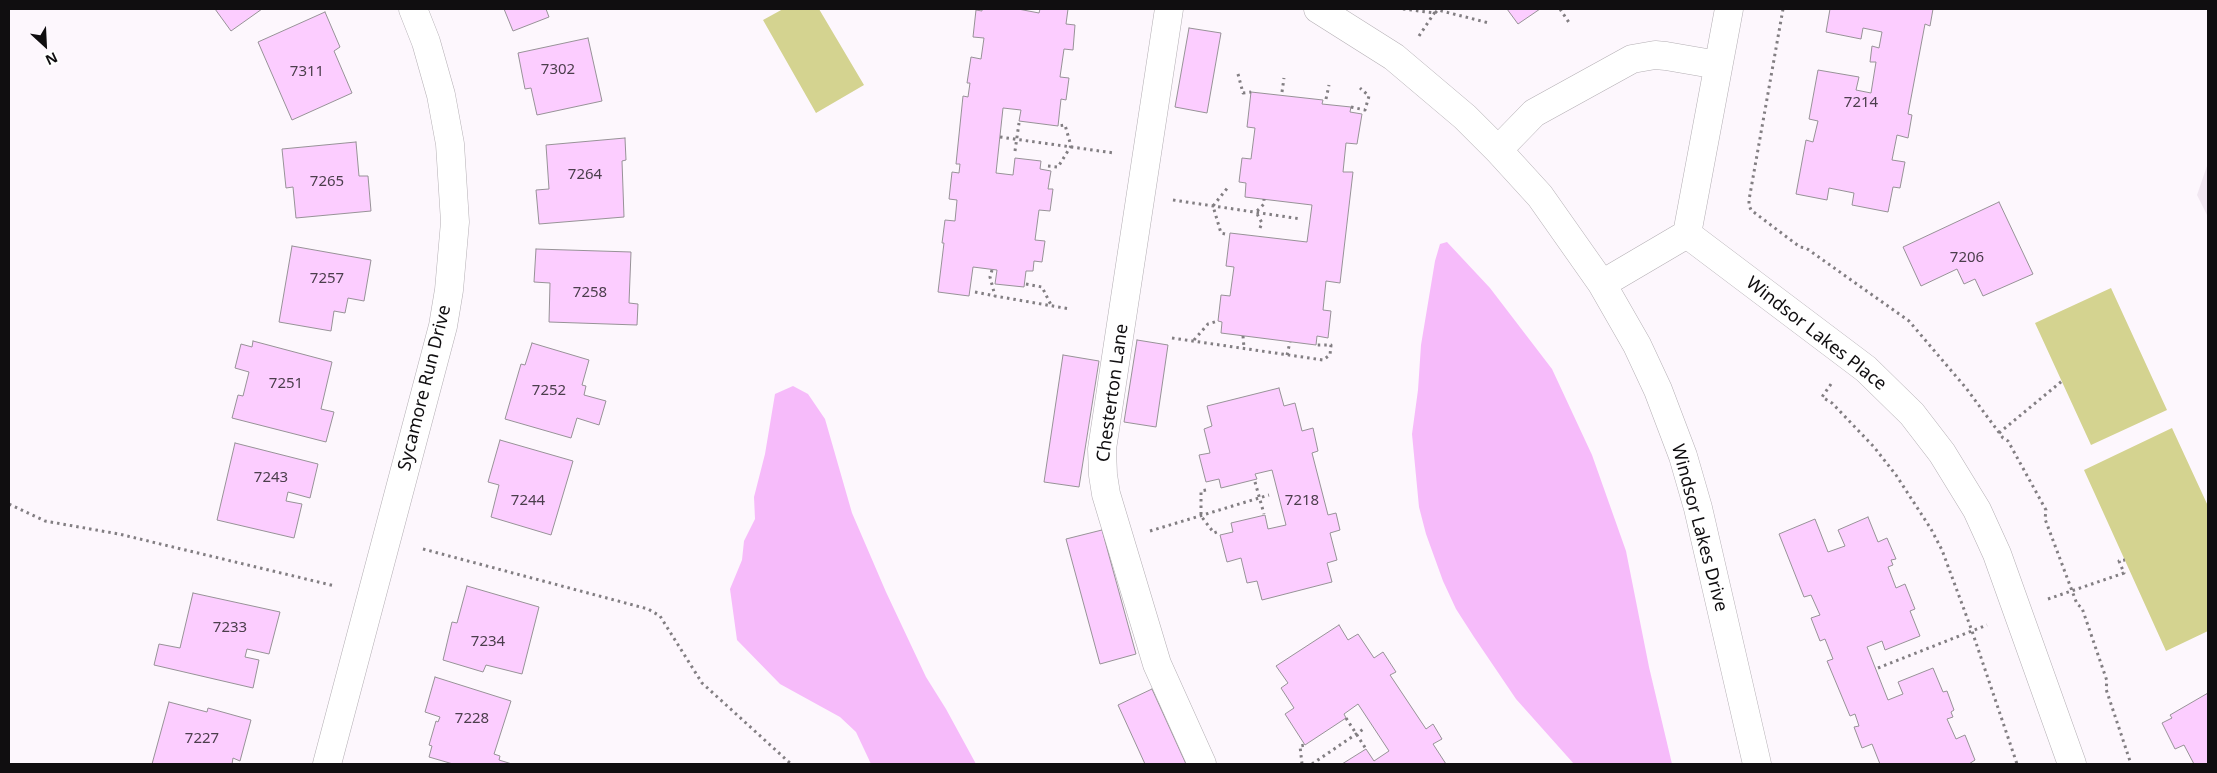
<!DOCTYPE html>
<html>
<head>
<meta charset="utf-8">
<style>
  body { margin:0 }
  #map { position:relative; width:2217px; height:773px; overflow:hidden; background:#fdf7fd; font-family:"Noto Sans",sans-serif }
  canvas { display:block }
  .frame { position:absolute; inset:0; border:10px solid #100e10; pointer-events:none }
  .north { position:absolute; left:20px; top:20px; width:50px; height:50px; -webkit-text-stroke:4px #fff; paint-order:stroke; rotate:155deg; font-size:14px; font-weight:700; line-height:20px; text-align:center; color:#100e10 }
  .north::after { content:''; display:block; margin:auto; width:18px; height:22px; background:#100e10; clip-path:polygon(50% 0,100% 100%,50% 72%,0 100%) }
</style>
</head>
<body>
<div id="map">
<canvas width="2217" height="773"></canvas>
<div class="frame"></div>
<div class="north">N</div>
</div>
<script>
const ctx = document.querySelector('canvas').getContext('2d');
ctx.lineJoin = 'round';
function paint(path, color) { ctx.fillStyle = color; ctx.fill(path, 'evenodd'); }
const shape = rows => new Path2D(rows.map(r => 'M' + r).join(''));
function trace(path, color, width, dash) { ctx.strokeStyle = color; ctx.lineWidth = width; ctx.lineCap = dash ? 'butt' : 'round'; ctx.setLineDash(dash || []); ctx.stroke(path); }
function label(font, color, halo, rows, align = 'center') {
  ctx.font = font + ' "Noto Sans",sans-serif'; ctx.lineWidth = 4; ctx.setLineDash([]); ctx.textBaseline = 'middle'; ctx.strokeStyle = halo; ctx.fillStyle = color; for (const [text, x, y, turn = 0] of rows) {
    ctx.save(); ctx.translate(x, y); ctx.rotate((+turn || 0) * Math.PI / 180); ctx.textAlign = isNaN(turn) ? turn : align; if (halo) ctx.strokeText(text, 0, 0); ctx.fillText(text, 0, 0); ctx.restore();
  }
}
paint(shape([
  [2208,163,2208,217,2197,195]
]), '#f1e7f1');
paint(shape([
  [783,9,819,9,864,85,816,113,763,20],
  [2111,288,2167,410,2091,445,2035,323],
  [2172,428,2208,506,2208,631,2166,651,2084,470]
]), '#d4d390');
paint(shape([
  [1447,242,1490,288,1552,369,1592,455,1626,551,1649,667,1672,764,1574,764,1516,699,1474,637,1456,609,1443,581,1426,534,1419,507,1412,434,1418,390,1421,345,1435,261,1440,244],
  [793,386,808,394,825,419,852,513,886,592,926,677,946,709,976,764,871,764,856,732,840,717,780,684,737,640,730,589,742,560,744,541,755,519,754,497,765,454,775,394]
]), '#f6bbfa');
const building = shape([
  [215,9,262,9,231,31,215,9],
  [504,9,546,9,549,17,513,31,504,9],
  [982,9,1018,9,1039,13,1040,9,1068,9,1066,24,1075,25,1073,50,1064,49,1060,77,1069,78,1066,100,1061,99,1058,126,1019,121,1021,110,1003,108,996,173,1013,175,1015,158,1041,161,1040,169,1051,171,1048,189,1053,189,1050,211,1039,210,1035,240,1045,241,1042,262,1034,261,1033,271,1026,271,1024,287,995,284,997,270,973,267,969,296,938,292,944,243,942,243,945,220,955,221,957,200,949,199,952,172,959,173,960,164,956,164,963,96,968,97,970,83,967,83,971,57,981,59,984,38,973,37,976,10,982,11,982,9],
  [1507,9,1540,9,1518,24,1507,9],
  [1830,9,1933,9,1930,26,1925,24,1908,114,1912,115,1908,138,1897,135,1892,160,1905,162,1900,188,1893,187,1888,212,1852,205,1854,193,1829,188,1827,200,1796,194,1806,140,1813,142,1818,121,1809,119,1818,70,1859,77,1856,90,1871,93,1876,62,1870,62,1872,46,1879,48,1882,32,1863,28,1861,39,1826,32,1830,9],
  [325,12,340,47,334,51,352,93,292,120,258,42,325,12],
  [1189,28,1221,33,1207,113,1175,107,1189,28],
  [588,38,602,101,537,115,531,88,525,89,518,53,588,38],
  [1251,92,1323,100,1322,104,1351,107,1350,112,1362,114,1357,144,1346,143,1343,172,1353,172,1340,283,1326,281,1323,310,1331,311,1328,338,1317,336,1316,345,1221,333,1222,322,1218,321,1221,295,1230,296,1234,267,1226,266,1230,233,1307,242,1312,205,1245,197,1246,183,1239,182,1242,158,1251,159,1255,128,1247,127,1251,92],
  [625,138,626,160,622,161,624,217,539,224,536,190,549,189,546,145,625,138],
  [356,142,359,176,368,176,371,211,296,218,293,187,286,188,282,149,356,142],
  [1999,202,2033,274,1983,296,1975,279,1964,284,1957,269,1921,286,1903,247,1999,202],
  [292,246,371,260,364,301,348,298,345,313,334,311,331,331,279,322,292,246],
  [536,249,631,252,629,303,638,304,637,325,549,322,550,283,534,282,536,249],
  [1137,340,1168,345,1156,427,1124,422,1137,340],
  [253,341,332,362,321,409,334,412,326,442,232,418,238,395,243,396,249,372,235,368,241,344,252,347,253,341],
  [532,343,589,360,582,385,586,386,584,395,606,401,599,425,577,418,571,438,505,419,521,364,525,365,532,343],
  [1063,355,1099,361,1079,487,1044,482,1063,355],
  [1279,388,1284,406,1295,403,1302,431,1313,428,1318,451,1312,453,1328,515,1336,513,1340,530,1330,533,1337,560,1327,563,1332,582,1262,600,1257,581,1247,583,1241,558,1227,562,1220,535,1233,532,1231,523,1265,515,1268,529,1286,525,1272,470,1255,474,1257,479,1221,488,1219,479,1206,482,1199,455,1210,453,1204,429,1212,426,1207,406,1279,388],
  [500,440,573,461,551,535,491,517,499,485,488,482,500,440],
  [235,443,318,464,310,498,288,492,286,501,302,504,294,538,217,520,235,443],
  [1868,517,1878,542,1887,538,1896,559,1891,560,1893,565,1888,567,1896,588,1905,584,1915,609,1910,611,1920,636,1885,650,1882,641,1867,647,1888,700,1903,694,1898,682,1933,668,1943,692,1947,691,1954,710,1951,712,1953,717,1947,719,1956,739,1965,735,1975,760,1969,764,1880,764,1872,744,1862,748,1854,727,1859,726,1855,714,1850,716,1827,661,1833,659,1825,639,1820,641,1811,618,1820,615,1811,595,1804,597,1779,534,1815,519,1828,552,1845,546,1838,530,1868,517],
  [1102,530,1136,654,1100,664,1066,539,1102,530],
  [467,586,539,607,522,674,486,665,483,672,443,660,452,622,457,623,467,586],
  [193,593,280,612,269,654,247,649,245,657,259,660,253,688,154,665,159,644,180,648,193,593],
  [1339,625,1348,640,1358,634,1374,658,1383,652,1396,672,1390,675,1426,729,1433,724,1442,739,1433,744,1446,764,1342,764,1366,749,1374,761,1389,751,1358,704,1344,714,1346,718,1305,745,1285,714,1294,708,1281,688,1288,683,1276,666,1339,625],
  [435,677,511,701,494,754,500,756,499,760,512,764,453,764,429,757,432,746,429,745,436,721,438,722,440,717,425,712,435,677],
  [1152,689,1186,764,1145,764,1118,705,1152,689],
  [2208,693,2208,764,2194,764,2184,745,2175,749,2162,723,2172,718,2170,715,2208,693],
  [169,702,207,712,208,708,251,720,240,761,233,758,232,764,152,764,169,702]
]);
paint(building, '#fccdff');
trace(building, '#979297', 1);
const minor = shape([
  [1169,9,1102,449,1103,475,1106,494,1157,664,1202,764],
  [1318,9,1394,57,1465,117,1498,150,1540,196,1602,284,1637,345,1658,390,1683,456,1698,508,1757,764],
  [1498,150,1534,113,1632,59,1655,55,1666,56,1718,65],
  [1687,234,1866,369,1912,414,1942,453,1977,510,1997,554,2072,764],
  [1687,234,1729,9],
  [1602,284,1687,234],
  [327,764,443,326,449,290,455,222,450,144,441,95,426,42,413,9]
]);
trace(minor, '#b4afb4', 29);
trace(shape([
  [1403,9,1435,13,1438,10,1489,23],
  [1560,9,1570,24],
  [1783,9,1749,200,1749,205,1751,210,1800,247,1806,248,1909,321,1966,388,2003,438,2008,441,2046,510,2045,519,2077,604,2082,608,2107,681,2106,689,2131,764],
  [1419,36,1435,12],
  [1238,74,1243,93,1251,92],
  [1282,92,1284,78],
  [1326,99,1329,85],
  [1351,107,1365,110,1369,96,1360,88],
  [1000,137,1114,153],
  [1015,151,1019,123],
  [1048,166,1058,167,1071,146,1065,125,1058,126],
  [1173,200,1301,219],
  [1260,228,1262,223,1256,212,1264,204,1264,199],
  [1225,234,1221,233,1213,206,1229,186],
  [992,270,990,277,995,296,1070,309],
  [1026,284,1042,287,1051,305],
  [975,292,995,296],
  [1243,336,1244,348],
  [1172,338,1323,360,1330,355,1331,345,1316,345],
  [1194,340,1208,324,1218,321],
  [1287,355,1290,342],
  [1831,384,1822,397,1832,403,1874,447,1896,475,1931,529,1942,550,1972,631,2017,764],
  [1999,433,2062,381],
  [1255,482,1264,514],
  [1206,490,1201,491,1201,516,1214,533,1219,531],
  [9,504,45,521,119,534,335,586],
  [1150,531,1269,495],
  [423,549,648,609,660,616,702,683,791,764],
  [2048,599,2124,573,2119,561,2125,560],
  [1878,668,1987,625],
  [1346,718,1366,749],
  [1302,764,1300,746,1305,745],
  [1312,764,1365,728]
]), '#827e82', 3, [2.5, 4]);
trace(minor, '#fff', 28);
label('15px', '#4b3e4c', null, [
  ["7302",558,70],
  ["7311",307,72],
  ["7214",1861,103],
  ["7264",585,175],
  ["7265",327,182],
  ["7206",1967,258],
  ["7257",327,279],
  ["7258",590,293],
  ["7251",286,384],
  ["7252",549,391],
  ["7243",271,478],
  ["7244",528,501],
  ["7218",1302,501],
  ["7233",230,628],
  ["7234",488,642],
  ["7228",472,719],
  ["7227",202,739]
]);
label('18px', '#100e10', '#fff', [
  ["Windsor Lakes Place",1816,334,38],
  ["Sycamore Run Drive",425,388,-76],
  ["Chesterton Lane",1113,393,-82],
  ["Windsor Lakes Drive",1699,528,75]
]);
</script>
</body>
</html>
